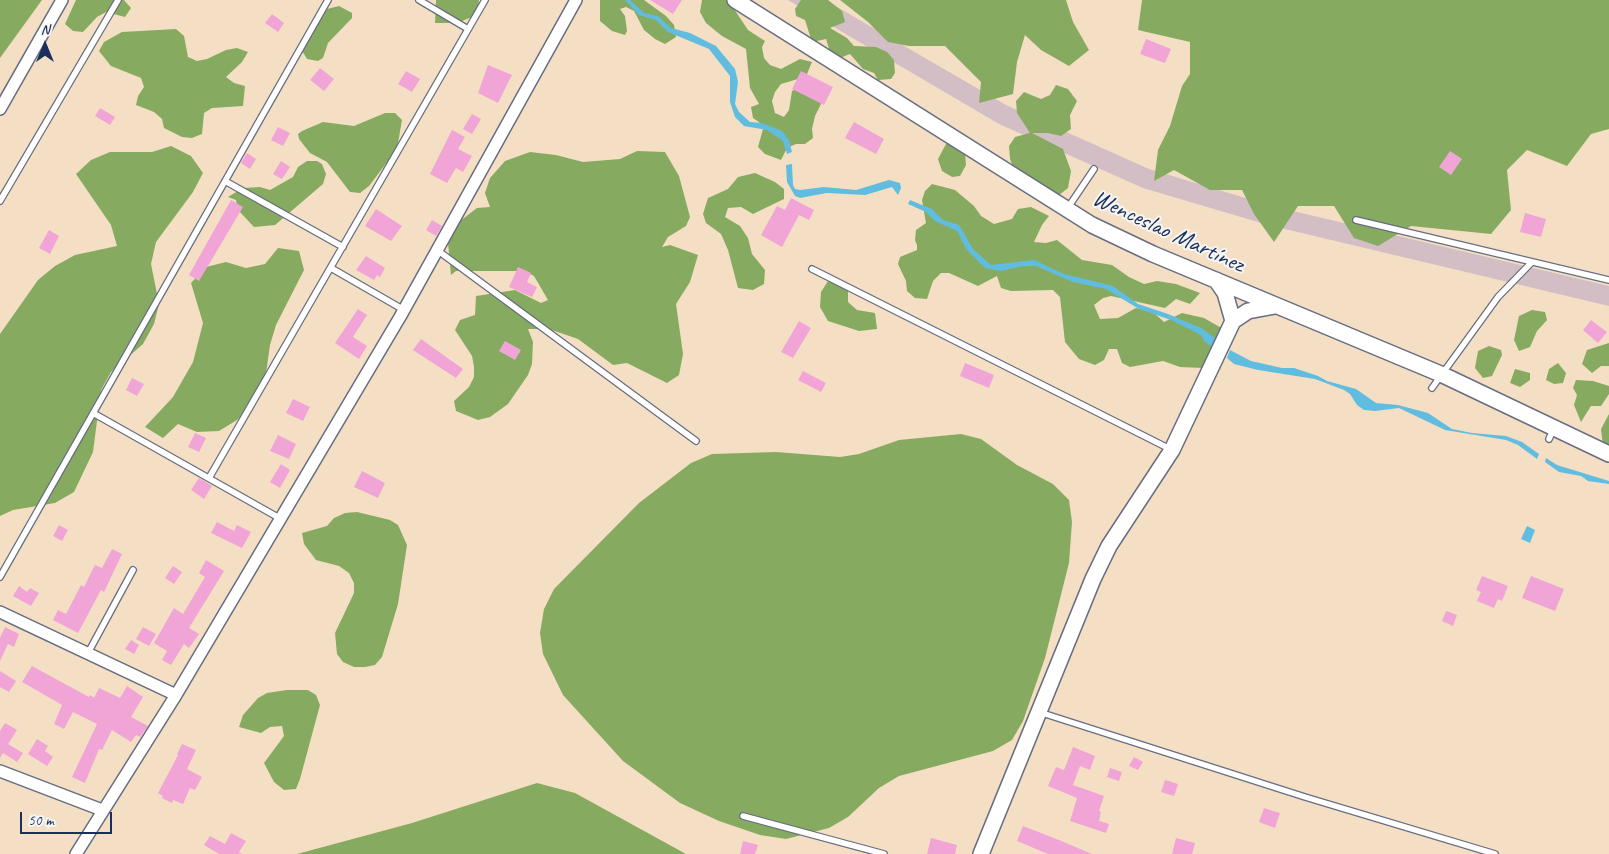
<!DOCTYPE html>
<html>
<head>
<meta charset="utf-8">
<style>
  body { margin:0 }
  #map { position:relative; width:1609px; height:854px; overflow:hidden; background:#f4dfc4; font-family:Caveat,sans-serif }
  canvas { display:block }
  .north { position:absolute; left:20px; top:20px; width:50px; height:50px; -webkit-text-stroke:4px #f6f6f2; paint-order:stroke; rotate:0deg; font-size:14px; font-weight:700; line-height:20px; text-align:center; color:#1b2f5e }
  .north::after { content:''; display:block; margin:auto; width:18px; height:22px; background:#1b2f5e; clip-path:polygon(50% 0,100% 100%,50% 72%,0 100%) }
  .scale { position:absolute; left:20px; top:812px; width:92px; height:22px; box-sizing:border-box; border:2px solid #1b2f5e; border-top:0; padding-left:6px; font-size:15px; line-height:18px; white-space:nowrap; color:#1b2f5e; -webkit-text-stroke:4px #f6f6f2; paint-order:stroke }
</style>
</head>
<body>
<div id="map">
<canvas width="1609" height="854"></canvas>
<div class="north">N</div>
<div class="scale">50 m</div>
</div>
<script>
const ctx = document.querySelector('canvas').getContext('2d');
ctx.lineJoin = 'round';
function paint(path, color) { ctx.fillStyle = color; ctx.fill(path, 'evenodd'); }
const shape = rows => new Path2D(rows.map(r => 'M' + r).join(''));
function trace(path, color, width, dash) { ctx.strokeStyle = color; ctx.lineWidth = width; ctx.lineCap = dash ? 'butt' : 'round'; ctx.setLineDash(dash || []); ctx.stroke(path); }
function label(font, color, halo, rows, align = 'center') {
  ctx.font = font + ' Caveat,sans-serif'; ctx.lineWidth = 4; ctx.setLineDash([]); ctx.textBaseline = 'middle'; ctx.strokeStyle = halo; ctx.fillStyle = color; for (const [text, x, y, turn = 0] of rows) {
    ctx.save(); ctx.translate(x, y); ctx.rotate((+turn || 0) * Math.PI / 180); ctx.textAlign = isNaN(turn) ? turn : align; if (halo) ctx.strokeText(text, 0, 0); ctx.fillText(text, 0, 0); ctx.restore();
  }
}
paint(shape([
  [788,0,825,0,1006,105,1149,169,1272,206,1609,286,1609,306,1268,225,1143,188,999,124]
]), '#d2bec4');
paint(shape([
  [0,0,42,0,0,58],
  [76,0,124,0,131,8,125,17,106,12,97,17,83,32,73,31,65,24],
  [436,0,479,0,477,15,457,23,435,23],
  [600,0,644,0,666,16,674,25,676,37,665,44,655,39,644,30,634,11,626,7,620,9,625,16,627,31,625,35,612,31,600,21],
  [702,0,728,0,748,30,765,41,762,47,764,58,770,65,781,69,800,59,812,62,807,74,798,79,781,84,775,92,772,101,775,113,784,117,789,110,792,91,802,86,821,96,821,104,815,116,812,129,813,138,805,144,796,144,787,148,781,160,765,154,758,147,763,129,759,122,753,118,751,107,759,104,750,88,746,49,722,36,706,23,700,12],
  [801,0,828,0,842,11,845,22,830,28,847,38,854,46,876,47,887,52,894,60,895,73,891,79,878,80,874,73,863,69,850,54,840,58,830,52,826,39,812,42,805,20,796,16,795,9],
  [840,0,1066,0,1073,22,1089,50,1069,66,1041,50,1025,35,1017,62,1013,94,979,103,981,82,945,46,909,46,888,42,868,22],
  [1142,0,1609,0,1609,129,1591,134,1567,166,1527,150,1507,170,1511,210,1491,234,1411,226,1378,246,1354,238,1334,206,1298,206,1274,242,1254,214,1242,190,1210,190,1174,170,1154,181,1158,150,1170,126,1182,86,1190,74,1190,42,1138,30],
  [339,6,352,13,352,18,328,43,323,58,318,61,307,59,301,49,304,39,313,35,313,30,323,10],
  [176,29,184,36,188,57,197,61,207,59,226,50,237,48,248,52,242,62,226,77,234,83,245,86,243,106,212,108,204,113,202,134,192,138,182,137,164,128,162,119,154,112,136,105,138,96,144,87,141,78,111,66,99,51,104,42,122,32],
  [1056,85,1068,89,1077,101,1070,115,1071,129,1061,136,1048,133,1032,133,1063,149,1071,171,1068,188,1054,199,1017,178,1010,159,1009,146,1015,137,1030,133,1017,113,1016,101,1024,92,1041,99,1050,95],
  [385,113,395,113,402,120,397,149,369,186,360,193,350,192,327,162,310,153,299,139,298,134,302,131,323,122,354,126],
  [950,143,965,153,966,165,960,176,952,177,942,171,938,159,946,144],
  [171,146,191,156,203,173,193,192,156,242,151,264,159,304,154,324,143,344,111,372,101,390,93,452,74,492,55,503,13,510,0,516,0,334,38,280,55,266,75,255,117,246,111,225,76,174,91,160,110,152,152,152],
  [637,151,665,152,679,176,690,217,686,226,668,237,662,247,670,245,698,255,690,282,676,304,683,354,679,375,667,383,627,363,613,365,578,339,549,329,528,329,533,342,532,364,528,375,508,404,490,417,478,420,456,411,454,401,469,387,474,377,474,367,472,356,455,330,460,320,475,315,476,296,515,290,541,303,548,300,534,276,524,271,456,271,451,275,448,243,453,231,460,221,477,208,490,207,485,193,490,178,505,161,530,152,556,155,583,162,620,159],
  [307,161,317,161,322,164,326,174,323,184,275,225,254,227,238,210,236,200,228,197,243,188,260,187,270,190,293,177,298,167],
  [755,173,775,182,784,189,784,199,753,214,741,207,728,208,725,217,740,226,748,238,752,254,765,270,764,284,753,290,738,288,728,250,721,234,706,223,703,214,708,198,728,189,738,177],
  [932,184,955,190,974,206,981,216,994,224,1012,219,1018,209,1031,207,1049,216,1042,225,1034,242,1046,243,1057,240,1082,260,1112,265,1129,277,1144,284,1157,281,1176,284,1200,293,1190,304,1176,299,1165,308,1111,296,1103,298,1094,305,1100,319,1118,318,1136,308,1152,311,1164,322,1182,313,1204,318,1225,330,1203,368,1180,367,1163,361,1130,367,1122,363,1117,349,1109,349,1104,360,1095,365,1079,359,1065,342,1060,297,1053,290,1011,291,1001,288,997,276,978,286,949,273,941,273,933,281,927,299,915,298,907,291,906,281,898,264,900,257,917,250,917,245,915,240,916,230,926,223,922,200,925,191],
  [278,248,299,251,304,270,276,325,270,345,264,387,251,405,237,420,219,431,197,432,178,424,163,438,145,427,173,397,193,362,203,323,191,283,206,267,226,262,246,268,265,264],
  [828,281,848,284,848,302,857,310,875,313,877,329,859,331,828,321,820,307,821,292],
  [1532,310,1545,312,1547,320,1537,331,1530,347,1519,351,1514,340,1519,316],
  [1609,343,1609,366,1601,366,1592,373,1582,364,1587,350],
  [1489,346,1501,350,1502,355,1492,376,1483,378,1475,368,1478,351],
  [1558,363,1566,373,1563,383,1554,384,1546,380,1549,369],
  [1515,369,1530,373,1530,380,1520,387,1510,383],
  [1576,380,1593,381,1609,386,1609,394,1601,406,1591,406,1581,422,1574,405,1577,395,1573,388],
  [1609,414,1609,450,1603,446,1601,429],
  [961,434,981,439,1017,465,1053,484,1069,500,1072,522,1069,563,1045,658,1023,721,1012,740,993,751,899,776,879,788,848,817,829,828,786,839,760,835,719,821,680,803,623,761,563,695,543,654,540,633,544,609,554,589,639,503,691,463,712,454,776,452,840,457,859,454,899,440],
  [357,512,390,520,398,525,407,545,398,604,382,657,375,665,365,667,354,667,343,662,337,654,335,633,354,593,354,583,349,573,339,566,316,560,304,544,302,533,327,526,334,518,345,513],
  [287,690,308,690,316,695,320,705,300,779,296,789,284,790,274,782,264,763,284,736,282,726,270,727,261,733,239,727,243,715,258,698,267,693],
  [537,783,575,793,686,854,297,854,412,823]
]), '#86ab60');
paint(shape([
  [625,0,630,0,644,13,658,16,671,28,690,33,716,46,735,69,738,82,735,104,739,112,750,122,762,123,782,131,789,140,792,152,787,154,783,141,767,130,744,126,735,117,730,102,730,76,709,49,668,32,656,20,639,15],
  [792,164,793,185,795,189,800,190,824,187,856,190,889,180,900,183,901,188,898,195,892,187,865,195,827,193,800,198,795,196,787,182,786,165],
  [910,200,932,209,943,220,959,225,973,249,991,265,1034,260,1064,274,1113,286,1138,304,1168,314,1201,328,1215,338,1211,346,1205,342,1201,335,1171,320,1139,309,1106,289,1073,282,1036,266,1023,266,1001,271,985,268,966,249,957,231,935,221,926,212,908,204],
  [1230,350,1251,361,1282,368,1294,368,1318,376,1327,381,1356,389,1376,403,1398,405,1428,413,1452,429,1472,433,1506,436,1522,442,1539,454,1537,459,1518,445,1506,440,1445,430,1399,408,1375,411,1364,410,1357,405,1350,394,1344,390,1315,379,1258,370,1234,364,1227,358],
  [1546,458,1557,465,1609,481,1609,484,1588,481,1581,476,1559,472,1545,462],
  [1527,526,1535,530,1530,543,1521,539]
]), '#61bddf');
paint(shape([
  [650,0,682,0,673,14],
  [272,14,284,23,278,32,265,23],
  [1146,39,1171,49,1165,63,1140,54],
  [488,65,512,75,498,103,478,93],
  [320,68,334,79,324,91,310,80],
  [406,71,420,79,412,92,398,84],
  [801,71,833,87,824,105,792,89],
  [100,108,115,117,110,125,95,116],
  [472,114,481,119,472,134,463,129],
  [854,122,884,139,876,154,845,138],
  [278,127,290,133,283,146,271,140],
  [452,130,465,137,458,149,472,156,463,172,456,168,447,183,430,174],
  [1450,151,1462,159,1451,175,1439,167],
  [247,153,256,159,250,169,241,163],
  [281,161,290,167,282,179,273,174],
  [791,198,814,210,809,220,799,215,782,247,761,235,777,206,785,210],
  [231,200,243,207,199,281,189,275],
  [376,209,402,226,391,241,365,226],
  [1525,213,1546,219,1541,237,1520,232],
  [432,220,442,226,436,236,426,230],
  [49,230,59,236,50,254,39,248],
  [366,256,385,268,380,277,377,275,374,280,356,270],
  [518,267,531,273,527,282,537,287,532,297,509,287],
  [358,309,367,315,353,337,367,346,359,359,335,343],
  [1591,320,1607,332,1598,343,1583,330],
  [799,321,811,328,793,358,781,352],
  [421,339,463,369,456,378,413,350],
  [505,341,521,350,515,360,499,351],
  [965,363,994,375,989,388,960,376],
  [803,371,826,383,821,392,798,380],
  [132,378,144,384,137,396,126,390],
  [293,399,310,407,303,421,286,413],
  [195,433,206,438,199,452,188,447],
  [278,435,296,444,289,459,270,451],
  [281,464,290,470,280,488,270,482],
  [362,471,385,483,378,498,354,487],
  [199,478,212,486,204,499,191,490],
  [217,522,234,531,237,525,251,532,242,548,211,533],
  [59,525,68,530,62,541,53,536],
  [112,549,122,554,104,592,101,590,78,633,53,620,58,610,66,614,81,585,84,587,95,565,102,568],
  [206,560,224,571,189,628,199,634,189,648,184,644,171,665,162,660,167,651,154,643,174,608,183,614,205,577,199,573],
  [173,566,182,572,174,584,165,578],
  [1482,576,1508,586,1502,601,1498,599,1494,608,1477,601,1481,592,1476,590],
  [1531,576,1564,589,1555,611,1522,598],
  [19,586,27,592,30,588,39,593,31,606,13,596],
  [1446,611,1457,615,1453,626,1442,621],
  [5,627,19,634,14,647,8,644,0,661,0,638],
  [143,627,156,634,149,646,136,639],
  [131,640,139,645,134,654,125,649],
  [32,666,89,697,90,695,94,698,99,688,120,698,127,686,143,697,131,717,148,726,140,737,136,735,131,742,112,730,102,750,99,749,85,783,72,777,97,724,73,712,64,729,54,724,62,705,22,682],
  [0,671,16,681,9,692,0,687],
  [5,723,17,730,8,744,23,753,17,762,3,753,0,758,0,731],
  [37,739,48,746,45,751,53,757,47,766,28,754],
  [182,744,196,750,187,769,202,777,195,790,190,788,183,804,173,800,172,803,162,798,163,796,158,793,178,755,177,754],
  [1073,747,1095,756,1090,770,1080,766,1073,785,1104,796,1099,811,1101,812,1099,821,1109,824,1106,833,1070,821,1077,798,1048,786,1056,767,1064,770],
  [1134,757,1143,762,1138,770,1129,766],
  [1110,768,1122,772,1119,781,1107,777],
  [1165,780,1178,784,1174,796,1161,792],
  [1264,808,1280,813,1275,828,1259,822],
  [1023,826,1059,840,1092,854,1048,854,1017,841],
  [231,833,246,841,239,852,242,854,219,854,204,845,210,836,225,844],
  [931,838,957,845,955,854,927,854],
  [1176,838,1195,843,1192,854,1172,854],
  [743,841,758,845,755,854,740,854]
]), '#f0a5d6');
const lane = shape([
  [419,0,468,29],
  [225,181,343,247],
  [0,201,118,0],
  [1067,209,1094,169],
  [1356,220,1609,280],
  [437,250,696,441],
  [331,268,404,310],
  [812,269,1170,449],
  [1432,388,1498,297,1531,263],
  [93,413,281,519],
  [1549,439,1554,428],
  [209,478,485,0],
  [0,577,328,0],
  [88,653,133,570],
  [1039,712,1305,797,1495,854],
  [743,816,884,854]
]);
const street = shape([
  [0,109,62,0],
  [0,612,176,695],
  [0,771,102,810],
  [76,854,176,695,400,317,576,0]
]);
const secondary = shape([
  [735,0,1092,225,1153,254,1443,375,1609,454],
  [1216,280,1225,293,1233,321],
  [981,854,1093,579,1109,546,1172,450,1233,321,1248,311,1275,306]
]);
trace(lane, '#676d82', 8);
trace(street, '#676d82', 14);
trace(secondary, '#676d82', 18);
trace(lane, '#fff', 5.5);
trace(street, '#fff', 11);
trace(secondary, '#fff', 15);
label('24px', '#1b2f5e', '#f6f6f2', [
  ["Wenceslao Martínez",1168,232,25]
]);
</script>
</body>
</html>
